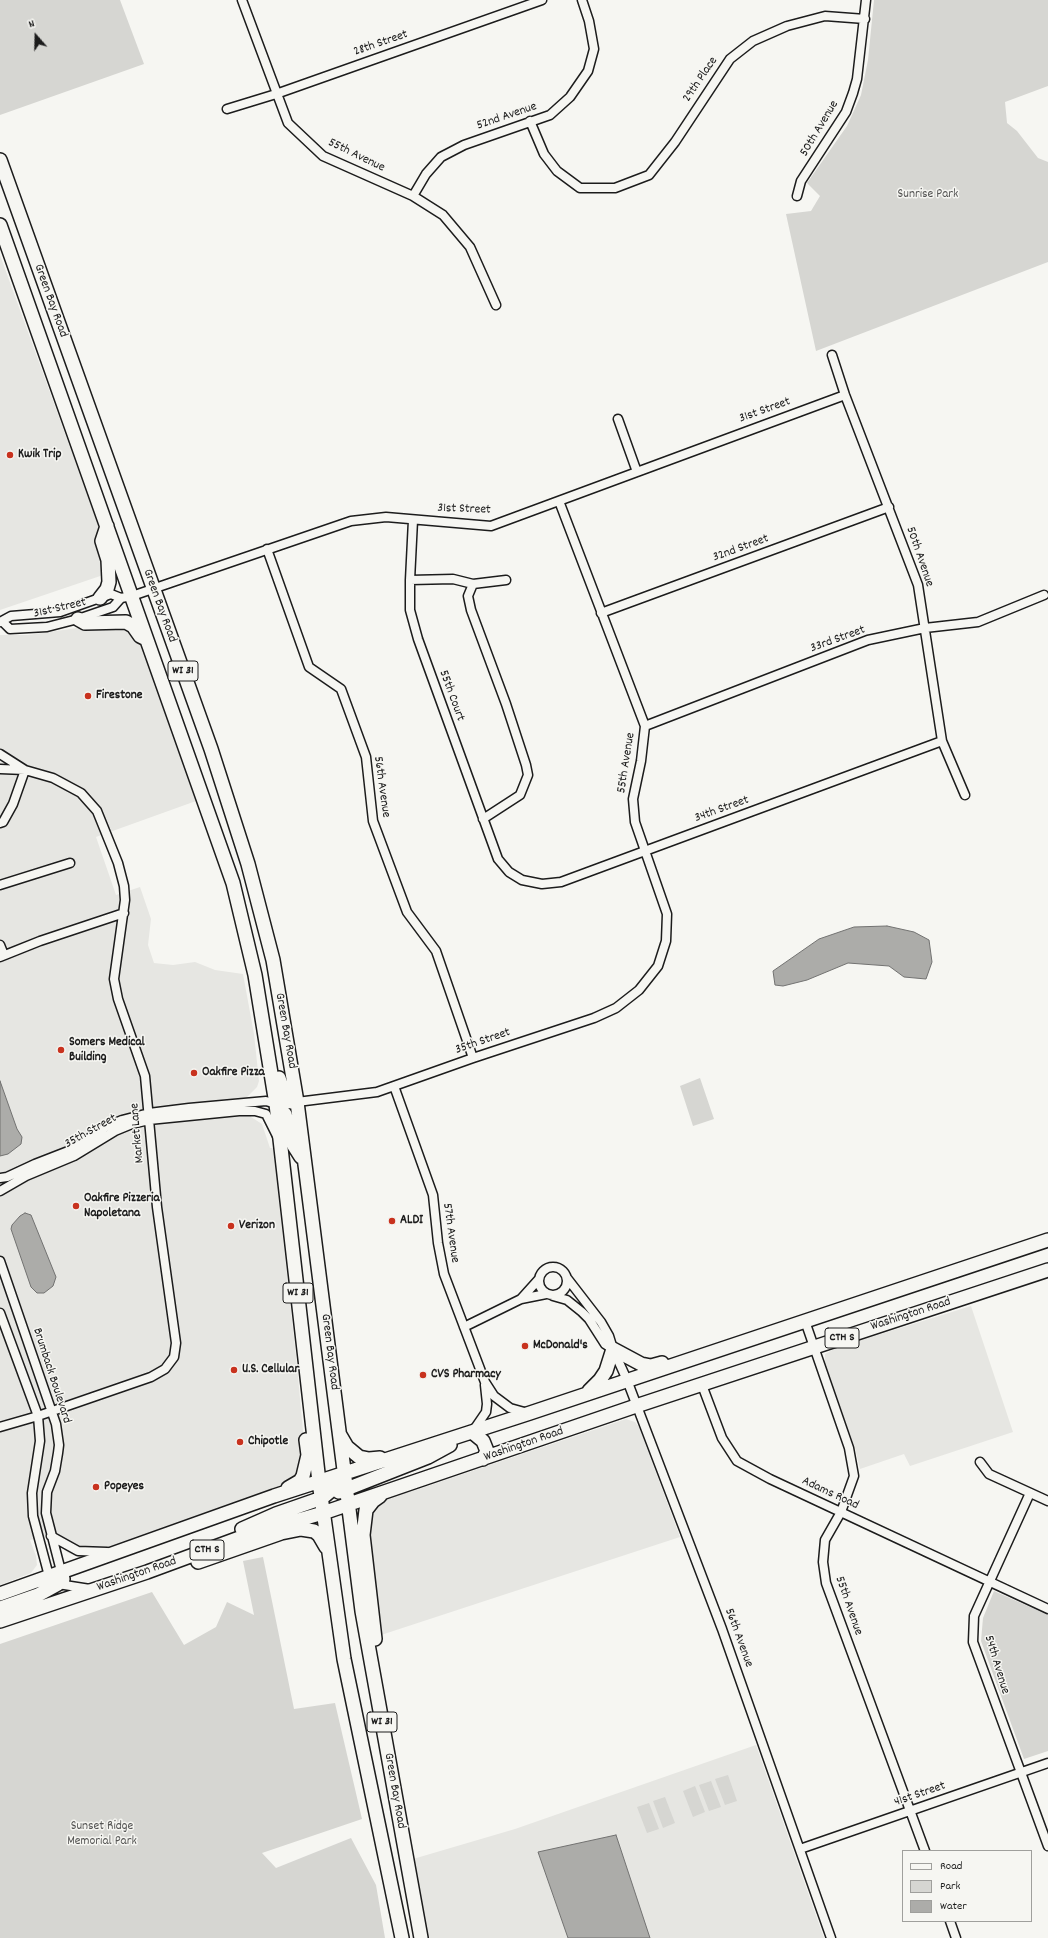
<!DOCTYPE html>
<html>
<head>
<meta charset="utf-8">
<style>
  body { margin:0 }
  #map { position:relative; width:1048px; height:1938px; overflow:hidden; background:#f6f6f2; font-family:Dekko,sans-serif }
  canvas { display:block }
  .legend { position:absolute; left:902px; top:1850px; width:130px; height:72px; box-sizing:border-box; background:#f6f6f2; border:1px solid #9f9f9c; margin:0; padding:5px 7px; list-style:none; font-size:12px; color:#1c1c1c }
  .legend li { display:flex; align-items:center; gap:8px; height:20px }
  .legend b { width:20px; border:1px solid #9f9f9c }
  .north { position:absolute; left:16px; top:16px; width:40px; height:40px; -webkit-text-stroke:3px #f6f6f2; paint-order:stroke; rotate:340deg; font-size:11px; font-weight:700; line-height:16px; text-align:center; color:#1c1c1c }
  .north::after { content:''; display:block; margin:auto; width:14px; height:18px; background:#1c1c1c; clip-path:polygon(50% 0,100% 100%,50% 72%,0 100%) }
</style>
</head>
<body>
<div id="map">
<canvas width="1048" height="1938"></canvas>
<ul class="legend">
<li><b style="height:5px;background:#f6f6f2"></b>Road</li>
<li><b style="height:11px;background:#d6d6d2"></b>Park</li>
<li><b style="height:11px;background:#acaca9"></b>Water</li>
</ul>
<div class="north">N</div>
</div>
<script>
const ctx = document.querySelector('canvas').getContext('2d');
ctx.lineJoin = 'round';
function paint(path, color) { ctx.fillStyle = color; ctx.fill(path, 'evenodd'); }
const shape = rows => new Path2D(rows.map(r => 'M' + r).join(''));
function trace(path, color, width, dash) { ctx.strokeStyle = color; ctx.lineWidth = width; ctx.lineCap = dash ? 'butt' : 'round'; ctx.setLineDash(dash || []); ctx.stroke(path); }
function label(font, color, halo, rows, align = 'center') {
  ctx.font = font + ' Dekko,sans-serif'; ctx.lineWidth = 3; ctx.setLineDash([]); ctx.textBaseline = 'middle'; ctx.strokeStyle = halo; ctx.fillStyle = color; for (const [text, x, y, turn = 0] of rows) {
    ctx.save(); ctx.translate(x, y); ctx.rotate((+turn || 0) * Math.PI / 180); ctx.textAlign = isNaN(turn) ? turn : align; if (halo) ctx.strokeText(text, 0, 0); ctx.fillText(text, 0, 0); ctx.restore();
  }
}
paint(shape([
  [0,255,115,571,0,610],
  [84,627,131,627,146,653,196,801,96,837,116,895,140,887,151,919,148,945,154,963,173,965,195,962,215,970,243,974,254,1034,259,1081,257,1087,247,1097,251,1117,262,1124,270,1148,273,1148,296,1356,304,1441,304,1466,290,1485,89,1555,81,1557,68,1553,62,1547,56,1533,30,1540,36,1556,37,1565,31,1573,0,1585,0,635,28,635],
  [971,1306,1013,1432,910,1466,904,1454,860,1469,855,1448,825,1365,825,1354,836,1348],
  [626,1419,635,1422,639,1427,680,1537,378,1636,366,1539,373,1507,378,1502,393,1494,410,1492],
  [756,1745,824,1938,427,1938,413,1859,515,1829]
]), '#e6e6e2');
paint(shape([
  [0,0,120,0,144,64,0,115],
  [874,0,1048,0,1048,86,1005,102,1007,123,1017,131,1038,158,1048,162,1048,262,816,351,786,214,811,211,820,196,807,183,847,126,861,95,868,60],
  [700,1078,714,1119,693,1126,680,1086],
  [263,1557,294,1709,335,1703,362,1819,262,1853,276,1868,351,1838,376,1885,385,1938,0,1938,0,1644,152,1592,184,1645,216,1627,227,1602,254,1615,243,1561],
  [994,1591,1048,1615,1048,1751,1024,1759,981,1641,983,1618],
  [728,1775,737,1801,725,1805,715,1779],
  [711,1781,721,1807,709,1811,699,1785],
  [695,1786,705,1812,693,1817,683,1791],
  [665,1797,675,1823,663,1828,653,1801],
  [649,1803,659,1829,647,1833,637,1807]
]), '#d6d6d2');
const water = shape([
  [887,926,914,932,929,940,932,962,926,979,904,977,889,966,848,963,807,980,783,986,775,985,773,971,819,939,854,927,887,926],
  [0,1081,17,1129,22,1137,21,1144,8,1154,0,1156,0,1081],
  [25,1213,31,1215,56,1277,53,1286,44,1293,37,1293,31,1287,11,1229,12,1225,20,1216,25,1213],
  [616,1835,650,1938,568,1938,538,1852,616,1835]
]);
paint(water, '#acaca9');
trace(water, '#727271', 1);
const minor = shape([
  [242,0,288,123,323,156,413,196,443,215,470,247,496,305],
  [227,109,276,94,542,0],
  [530,121,544,154,557,171,580,188,615,188,649,175,675,142,730,59,753,41,787,26,825,16,865,19],
  [413,196,426,174,441,157,464,145,550,115,570,97,588,71,594,49,589,21,582,0],
  [797,196,801,181,846,112,853,93,857,79,866,0],
  [832,355,845,395,918,585,942,741,965,795],
  [618,419,637,472],
  [413,520,410,580,410,610,418,639,498,859,509,872,522,880,542,884,561,882,942,741],
  [267,549,309,667,341,689,366,757,373,821,407,912,436,951,473,1058],
  [410,580,453,579,473,584,506,580],
  [473,584,468,596,471,610,506,704,526,765,528,775,520,795,483,819],
  [601,613,889,507],
  [2,621,10,629,47,627,78,619,113,607,121,598],
  [0,622,11,616,60,612,111,594,121,598,132,596,351,521,386,517,491,526,845,395],
  [645,726,868,640,925,628,978,622,1044,595],
  [0,754,25,770],
  [0,769,25,770,53,778,81,793,97,811,118,863,124,886,125,900,114,979,118,999,145,1076,157,1207,176,1343,174,1357,165,1369,151,1377,38,1416,0,1427],
  [0,823,3,822,13,804,25,770],
  [0,885,70,863],
  [0,945,4,955],
  [0,957,40,941,124,913],
  [394,1086,433,1195,438,1243,444,1274,485,1382,494,1396,510,1408,528,1413],
  [297,1102,377,1092,473,1058,594,1018,616,1008,639,990,658,966,666,941,667,914,635,822,633,799,641,761,645,726,559,501],
  [0,1178,7,1177,35,1164,71,1150,106,1127,122,1120,149,1113,189,1108,266,1101,276,1104],
  [0,1191,26,1176,74,1156,115,1131,132,1124,149,1120,239,1111,255,1111,266,1114,277,1136],
  [0,1261,56,1424,59,1445,58,1453,55,1471,47,1492,46,1513,61,1571],
  '539 1281a14 14 0 1 1 28 0a14 14 0 1 1-28 0Z',
  [567,1278,601,1322,609,1336,613,1349,627,1380,722,1629,831,1938],
  [553,1296,567,1300,582,1312,589,1319,605,1344,613,1349],
  [521,1299,539,1279],
  [0,1313,38,1416,40,1441,32,1493,33,1516,49,1576,58,1584,90,1589],
  [805,1321,849,1448,854,1476,841,1512,825,1540,823,1562,826,1583,925,1851],
  [464,1327,521,1299,546,1294],
  [702,1385,722,1438,737,1461,770,1479,1048,1609],
  [473,1431,486,1412,487,1404,485,1385],
  [980,1462,989,1474,1048,1501],
  [1030,1493,974,1616,973,1642,1048,1846],
  [51,1536,78,1551,107,1552],
  [800,1849,1048,1763],
  [950,1921,956,1938]
]);
const primary = shape([
  [0,160,211,749,248,864,273,960,297,1102,362,1611,421,1938],
  [0,225,233,883,255,975,276,1104,319,1482,344,1659,402,1938],
  [100,598,107,589,109,582,108,560,102,541,107,526],
  [78,619,85,623,126,622,133,626,140,636,146,639],
  [279,1078,286,1100,291,1102,297,1102],
  [276,1104,285,1114,294,1146,301,1157],
  [589,1391,600,1380,606,1371,613,1349,641,1364,651,1366,662,1363],
  [472,1432,483,1441,487,1451,483,1459],
  [340,1435,347,1447,359,1457,369,1459,380,1458],
  [288,1488,300,1481,303,1476,308,1455,306,1440],
  [339,1492,428,1457,450,1445],
  [242,1529,276,1514,322,1498,340,1483,344,1473],
  [198,1562,281,1533,301,1529,314,1531,319,1535,326,1547],
  [0,1594,274,1496,530,1413,1048,1240],
  [0,1608,38,1595,58,1584,63,1579,61,1571],
  [0,1621,147,1572,250,1534,323,1513,636,1406,1048,1270],
  [375,1639,363,1535,366,1510,373,1501,380,1496]
]);
trace(minor, '#1c1c1c', 11);
trace(primary, '#1c1c1c', 16);
trace(minor, '#f6f6f2', 8);
trace(primary, '#f6f6f2', 13);
for (const [x, y, r, color] of [
  [10,455,4,"#c8321e"],
  [88,696,4,"#c8321e"],
  [61,1050,4,"#c8321e"],
  [194,1073,4,"#c8321e"],
  [76,1206,4,"#c8321e"],
  [392,1221,4,"#c8321e"],
  [231,1226,4,"#c8321e"],
  [525,1346,4,"#c8321e"],
  [234,1370,4,"#c8321e"],
  [423,1375,4,"#c8321e"],
  [240,1442,4,"#c8321e"],
  [96,1487,4,"#c8321e"]
]) { const dot = new Path2D(); dot.arc(x, y, r, 0, 2 * Math.PI); ctx.fillStyle = color; ctx.fill(dot); trace(dot, '#f6f6f2', 1.5); }
for (const [x, y, w] of [
  [183,671,30],
  [298,1293,30],
  [842,1338,34],
  [207,1550,34],
  [382,1722,30]
]) { const box = new Path2D(); box.roundRect(x - w / 2, y - 10, w, 20, 3); ctx.fillStyle = '#f6f6f2'; ctx.fill(box); trace(box, '#1c1c1c', 1); }
label('bold 12px', '#1c1c1c', null, [
  ["WI 31",183,671],
  ["WI 31",298,1293],
  ["CTH S",842,1338],
  ["CTH S",207,1550],
  ["WI 31",382,1722]
]);
label('13px', '#1c1c1c', '#f6f6f2', [
  ["28th Street",381,44,-19],
  ["29th Place",701,80,-56],
  ["52nd Avenue",507,117,-19],
  ["50th Avenue",820,129,-59],
  ["55th Avenue",356,156,26],
  ["Green Bay Road",50,301,70],
  ["31st Street",765,411,-20],
  ["31st Street",464,510,2],
  ["32nd Street",741,549,-20],
  ["50th Avenue",919,557,71],
  ["Green Bay Road",159,606,70],
  ["31st Street",60,609,-13],
  ["33rd Street",838,640,-20],
  ["55th Court",451,696,70],
  ["55th Avenue",627,763,-81],
  ["56th Avenue",381,787,82],
  ["34th Street",722,810,-20],
  ["Green Bay Road",285,1031,80],
  ["35th Street",483,1042,-19],
  ["35th Street",91,1132,-29],
  ["Market Lane",138,1133,-95],
  ["57th Avenue",450,1233,82],
  ["Washington Road",911,1315,-18],
  ["Green Bay Road",329,1352,83],
  ["Brumback Boulevard",51,1376,72],
  ["Washington Road",524,1445,-19],
  ["Adams Road",830,1494,25],
  ["Washington Road",137,1575,-19],
  ["55th Avenue",848,1606,71],
  ["56th Avenue",738,1638,70],
  ["54th Avenue",996,1665,73],
  ["Green Bay Road",394,1791,80],
  ["41st Street",920,1795,-19]
]);
label('13px', '#545453', '#f6f6f2', [
  ["Sunrise Park",928,195],
  ["Sunset Ridge",102,1827],
  ["Memorial Park",102,1842]
]);
label('bold 13px', '#1c1c1c', '#f6f6f2', [
  ["Kwik Trip",18,455],
  ["Firestone",96,696],
  ["Somers Medical",69,1043],
  ["Building",69,1058],
  ["Oakfire Pizza",202,1073],
  ["Oakfire Pizzeria",84,1199],
  ["Napoletana",84,1214],
  ["ALDI",400,1221],
  ["Verizon",239,1226],
  ["McDonald's",533,1346],
  ["U.S. Cellular",242,1370],
  ["CVS Pharmacy",431,1375],
  ["Chipotle",248,1442],
  ["Popeyes",104,1487]
], 'left');
</script>
</body>
</html>
